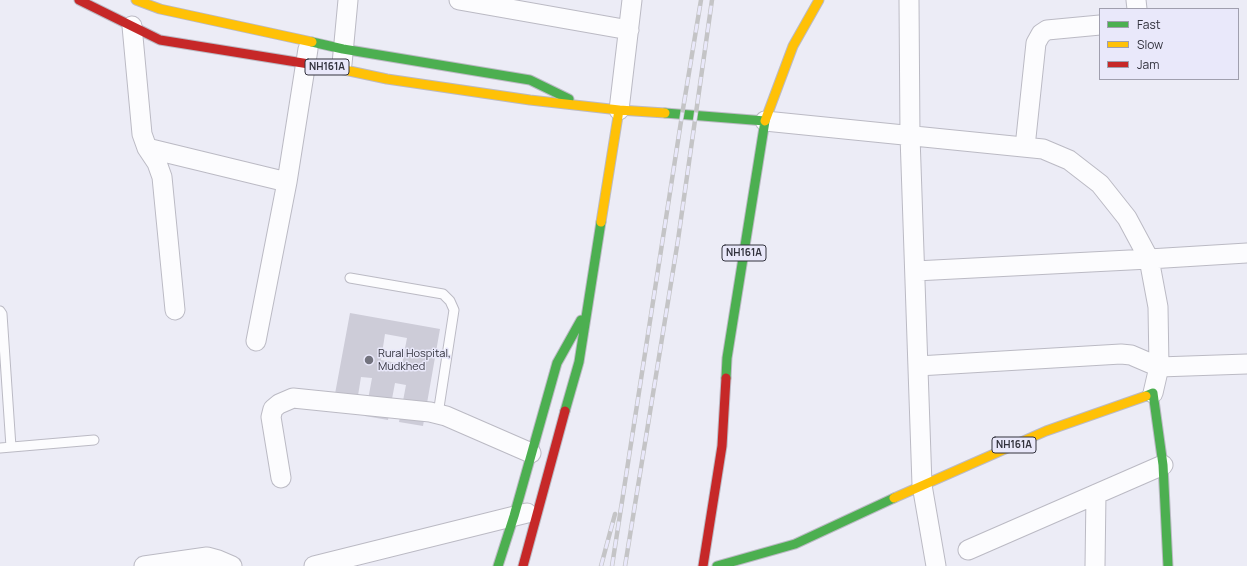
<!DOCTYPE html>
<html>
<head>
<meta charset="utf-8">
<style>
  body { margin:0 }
  #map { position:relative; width:1247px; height:566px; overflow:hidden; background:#ececf6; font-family:Manrope,sans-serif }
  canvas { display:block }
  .legend { position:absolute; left:1099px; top:8px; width:140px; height:72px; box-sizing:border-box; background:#e9e8fa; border:1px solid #a09fae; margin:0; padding:5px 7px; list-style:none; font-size:12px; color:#32323d }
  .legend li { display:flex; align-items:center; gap:8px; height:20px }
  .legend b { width:20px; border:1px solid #a09fae }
</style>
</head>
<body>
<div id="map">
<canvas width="1247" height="566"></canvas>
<ul class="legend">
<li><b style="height:5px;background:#4caf50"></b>Fast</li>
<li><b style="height:5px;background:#ffc107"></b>Slow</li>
<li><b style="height:5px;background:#c62828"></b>Jam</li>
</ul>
</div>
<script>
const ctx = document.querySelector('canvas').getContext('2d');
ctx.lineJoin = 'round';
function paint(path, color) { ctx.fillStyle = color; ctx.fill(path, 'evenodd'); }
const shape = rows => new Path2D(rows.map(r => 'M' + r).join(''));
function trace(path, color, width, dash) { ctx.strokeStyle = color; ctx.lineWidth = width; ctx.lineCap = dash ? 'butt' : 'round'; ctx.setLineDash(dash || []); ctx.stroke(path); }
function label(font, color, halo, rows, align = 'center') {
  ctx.font = font + ' Manrope,sans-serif'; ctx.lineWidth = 3; ctx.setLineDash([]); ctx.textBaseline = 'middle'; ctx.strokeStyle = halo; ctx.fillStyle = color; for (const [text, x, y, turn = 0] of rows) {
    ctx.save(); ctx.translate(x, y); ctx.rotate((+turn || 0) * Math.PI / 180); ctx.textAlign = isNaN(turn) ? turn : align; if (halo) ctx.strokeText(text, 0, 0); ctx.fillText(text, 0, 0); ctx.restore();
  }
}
paint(shape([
  [350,313,440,329,423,426,399,422,406,385,395,383,388,420,365,416,372,378,361,377,355,414,332,410],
  [385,334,407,338,402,364,381,360]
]), '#cdccd8');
const lane = shape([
  [350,278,443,294,450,301,454,310,438,414],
  [0,311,2,314,11,447],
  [0,448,94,440]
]);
const street = shape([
  [459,0,629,30],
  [909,0,910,136,922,485,936,566],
  [1136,0,1137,9],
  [132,26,142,134,147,148,157,163,162,177,175,310],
  [342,64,348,0],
  [619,110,632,0],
  [765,121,1043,149,1069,160,1100,184,1127,218,1149,259,1158,307,1159,367,1153,393],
  [1025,147,1036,43,1041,34,1047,30,1100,25],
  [147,148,287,182],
  [915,271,1149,259,1247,253],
  [256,341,287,182,308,49],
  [918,366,1121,354,1131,355,1159,367,1247,364],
  [281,478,271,417,273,409,279,404,293,398,430,412,446,416,531,453],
  [968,550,1163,465],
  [144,566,207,557,218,560,232,566],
  [314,566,527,513],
  [1095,566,1096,494]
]);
const fast = shape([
  [312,42,343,49,530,80,569,99],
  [665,113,765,121,727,358,726,378],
  [1146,396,1153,393,1163,465,1168,566],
  [565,411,579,362,601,222],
  [498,566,514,516,557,363,581,320],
  [717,566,795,544,894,498]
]);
const slow = shape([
  [136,0,160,9,312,42],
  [340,69,387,79,530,100,619,110,665,113],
  [765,121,793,46,819,0],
  [601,222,619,110],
  [894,498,1046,431,1146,396]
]);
const jam = shape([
  [79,0,160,40,340,69],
  [523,566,565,411],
  [703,566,722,446,726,378]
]);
trace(lane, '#bbbac4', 11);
trace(street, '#bbbac4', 21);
trace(fast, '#bbbac4', 11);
trace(slow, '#bbbac4', 11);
trace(jam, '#bbbac4', 11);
trace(lane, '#fcfcfe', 9);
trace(street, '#fcfcfe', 19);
trace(fast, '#4caf50', 9);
trace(slow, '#ffc107', 9);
trace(jam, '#c62828', 9);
const rail = shape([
  [601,566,615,514],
  [612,566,682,115,701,0],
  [625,566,678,240,712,0]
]);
trace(rail, '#c4c4c6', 4.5);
trace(rail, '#e9e8fa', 3, [9]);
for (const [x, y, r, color] of [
  [369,360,5,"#73737e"]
]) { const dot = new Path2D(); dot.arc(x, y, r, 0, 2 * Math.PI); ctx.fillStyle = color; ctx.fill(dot); trace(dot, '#e9e8fa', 1.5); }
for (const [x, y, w] of [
  [327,67,44],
  [744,253,44],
  [1014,445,44]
]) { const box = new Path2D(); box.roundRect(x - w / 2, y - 8, w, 16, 3); ctx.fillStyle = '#e9e8fa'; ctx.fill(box); trace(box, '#32323d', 1); }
label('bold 10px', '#32323d', null, [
  ["NH161A",327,67],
  ["NH161A",744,253],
  ["NH161A",1014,445]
]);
label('11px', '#32323d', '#e9e8fa', [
  ["Rural Hospital,",378,354],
  ["Mudkhed",378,367]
], 'left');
</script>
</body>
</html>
